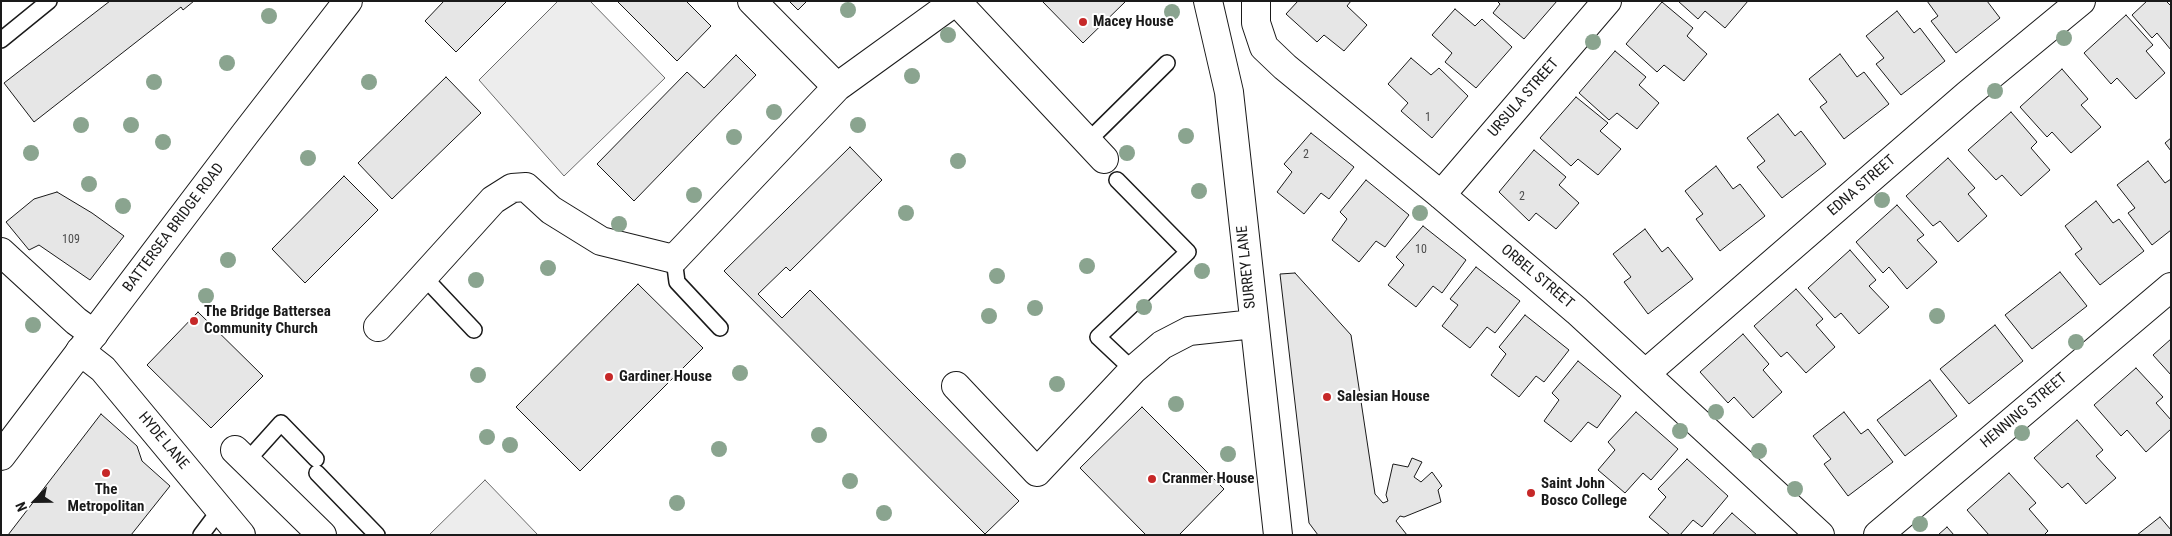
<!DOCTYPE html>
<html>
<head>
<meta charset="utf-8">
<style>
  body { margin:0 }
  #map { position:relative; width:2172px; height:536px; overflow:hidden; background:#fff; font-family:"Roboto Condensed",sans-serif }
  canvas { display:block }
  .frame { position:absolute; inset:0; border:2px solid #1a1a1a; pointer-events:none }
  .north { position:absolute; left:10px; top:476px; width:50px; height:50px; -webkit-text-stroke:4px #fff; paint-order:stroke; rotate:247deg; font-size:14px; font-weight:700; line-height:20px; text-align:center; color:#1a1a1a }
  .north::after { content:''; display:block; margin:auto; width:18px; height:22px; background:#1a1a1a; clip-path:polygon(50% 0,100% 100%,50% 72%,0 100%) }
</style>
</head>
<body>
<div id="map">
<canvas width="2172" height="536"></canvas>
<div class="frame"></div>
<div class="north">N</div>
</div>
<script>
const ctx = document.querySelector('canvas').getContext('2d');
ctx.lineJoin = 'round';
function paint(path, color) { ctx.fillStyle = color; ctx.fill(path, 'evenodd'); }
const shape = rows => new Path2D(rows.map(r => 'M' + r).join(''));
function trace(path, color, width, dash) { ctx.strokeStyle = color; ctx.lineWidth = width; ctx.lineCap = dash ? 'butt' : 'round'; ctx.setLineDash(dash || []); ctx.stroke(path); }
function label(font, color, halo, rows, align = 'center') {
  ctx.font = font + ' "Roboto Condensed",sans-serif'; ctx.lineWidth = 4; ctx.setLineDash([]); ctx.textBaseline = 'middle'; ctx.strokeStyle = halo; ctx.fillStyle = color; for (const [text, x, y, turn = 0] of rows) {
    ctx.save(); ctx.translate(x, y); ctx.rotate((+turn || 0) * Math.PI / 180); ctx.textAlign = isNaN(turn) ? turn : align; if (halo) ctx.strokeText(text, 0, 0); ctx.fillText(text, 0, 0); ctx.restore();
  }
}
const built = shape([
  [558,1,590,1,665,78,564,176,479,80,558,1],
  [485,480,538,535,429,535,485,480]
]);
paint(built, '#ededed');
trace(built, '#6a6a6a', 1);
const building = shape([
  [110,1,194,1,183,10,181,7,34,122,4,83,110,1],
  [444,1,507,1,456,52,425,21,444,1],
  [617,1,686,1,711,26,677,61,617,1],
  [789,1,807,1,798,10,789,1],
  [1042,1,1126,1,1083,43,1042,1],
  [1298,1,1351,1,1347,6,1367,25,1344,51,1324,35,1317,42,1286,14,1298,1],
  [1497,1,1557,1,1524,39,1493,13,1500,4,1497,1],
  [1678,1,1748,1,1725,28,1705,11,1698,19,1678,1],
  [1927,1,1987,1,2000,18,1956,53,1931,21,1938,16,1927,1],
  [2147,1,2166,1,2171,6,2171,50,2157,33,2152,38,2132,15,2147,1],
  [1662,2,1693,28,1687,36,1707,54,1684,81,1664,65,1657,72,1626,44,1662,2],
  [1455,9,1475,26,1482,19,1512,47,1476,88,1445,62,1452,53,1432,35,1455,9],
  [1897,11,1914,33,1920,28,1945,61,1901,95,1876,64,1884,58,1866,36,1897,11],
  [2126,15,2153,45,2146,51,2165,73,2136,99,2117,78,2111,84,2084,53,2126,15],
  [1615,51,1646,77,1639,85,1659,103,1637,129,1617,113,1609,120,1579,93,1615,51],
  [1840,54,1857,77,1864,72,1889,104,1844,139,1820,107,1827,102,1809,79,1840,54],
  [736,55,756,75,634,201,597,164,687,72,704,88,736,55],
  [1411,58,1431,75,1439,68,1468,96,1432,138,1401,111,1408,103,1388,84,1411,58],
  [2062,69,2088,99,2081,105,2101,127,2071,153,2052,132,2047,137,2020,107,2062,69],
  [446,77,481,113,392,199,358,163,446,77],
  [1576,97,1608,123,1600,131,1621,149,1598,175,1578,159,1571,166,1540,138,1576,97],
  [2011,112,2037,142,2031,148,2050,170,2021,196,2002,175,1996,180,1968,150,2011,112],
  [1778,114,1795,136,1801,131,1826,164,1782,198,1757,167,1765,161,1747,138,1778,114],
  [1311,133,1354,167,1329,199,1321,193,1304,214,1277,192,1292,172,1284,164,1311,133],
  [2171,138,2171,151,2165,143,2171,138],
  [850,147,882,180,790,271,786,267,758,294,782,318,810,290,1019,501,985,534,724,271,850,147],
  [1534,150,1566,177,1559,185,1579,203,1556,229,1536,213,1529,221,1499,192,1534,150],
  [1948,158,1975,188,1968,194,1987,216,1958,242,1940,221,1933,226,1906,196,1948,158],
  [2148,161,2165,183,2171,179,2171,230,2152,245,2128,213,2135,208,2117,185,2148,161],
  [1716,166,1733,189,1740,184,1765,216,1720,251,1696,219,1703,214,1685,191,1716,166],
  [344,176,378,210,305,283,272,249,344,176],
  [1366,180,1409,215,1385,247,1376,241,1359,262,1332,240,1347,219,1340,212,1366,180],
  [57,192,92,213,124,236,90,280,39,245,29,250,6,222,34,199,57,192],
  [2096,201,2113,223,2119,219,2144,251,2100,285,2075,254,2082,249,2065,226,2096,201],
  [1897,205,1924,235,1917,240,1937,262,1907,289,1889,267,1883,273,1856,242,1897,205],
  [1423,226,1466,260,1442,293,1433,286,1416,307,1388,285,1404,265,1396,257,1423,226],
  [1645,229,1662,252,1668,247,1693,279,1648,314,1624,282,1631,277,1613,254,1645,229],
  [1850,250,1876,280,1869,286,1889,307,1859,334,1841,313,1835,318,1808,288,1850,250],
  [1476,267,1520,301,1495,333,1487,327,1470,348,1442,326,1458,305,1450,299,1476,267],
  [2060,272,2087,306,2032,349,2005,315,2060,272],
  [1295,273,1351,335,1375,494,1383,503,1388,501,1386,495,1393,464,1408,467,1412,458,1422,462,1414,477,1421,482,1432,472,1442,486,1438,490,1441,502,1404,517,1400,516,1396,521,1407,535,1318,535,1309,523,1280,274,1295,273],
  [638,284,703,348,580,471,516,407,638,284],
  [1796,289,1823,319,1816,325,1835,347,1806,373,1787,352,1781,357,1754,326,1796,289],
  [198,312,263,376,211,428,147,365,198,312],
  [1525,315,1569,350,1544,382,1536,376,1519,397,1491,375,1506,354,1499,347,1525,315],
  [1995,325,2023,361,1969,404,1940,369,1995,325],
  [1743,334,1769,364,1763,370,1782,392,1753,418,1734,397,1728,403,1700,372,1743,334],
  [2171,339,2171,375,2153,355,2171,339],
  [1578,361,1621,396,1597,428,1588,422,1571,442,1544,421,1559,400,1552,393,1578,361],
  [2136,368,2163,397,2156,403,2171,420,2171,429,2146,452,2127,430,2121,436,2094,405,2136,368],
  [1930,380,1957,416,1905,456,1877,420,1930,380],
  [1142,407,1224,489,1179,535,1146,535,1080,468,1142,407],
  [1636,412,1678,449,1651,480,1643,473,1625,493,1598,470,1615,450,1608,442,1636,412],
  [1844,412,1861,434,1868,429,1893,462,1848,496,1824,464,1831,459,1813,436,1844,412],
  [101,414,137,446,142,461,170,486,131,535,8,535,101,414],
  [2077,420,2103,450,2096,456,2116,478,2086,504,2068,483,2062,488,2034,458,2077,420],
  [1687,459,1728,496,1702,527,1693,520,1680,535,1670,535,1649,517,1666,497,1658,489,1687,459],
  [2009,473,2036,503,2029,509,2048,531,2044,535,1989,535,1967,510,2009,473],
  [1732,513,1757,535,1712,535,1732,513],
  [2160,517,2171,530,2171,535,2137,535,2160,517],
  [1947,527,1954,535,1938,535,1947,527]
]);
paint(building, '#e6e6e6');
trace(building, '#1a1a1a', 1);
const lane = shape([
  [1,40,49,1],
  [1088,141,1167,63],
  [1117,180,1188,252,1098,337,1133,370],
  [674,259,677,282,720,328],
  [422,275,474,330],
  [246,462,281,423,316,459],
  [317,473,377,535],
  [201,535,219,511]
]);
const street = shape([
  [752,1,837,87],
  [956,1,1104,159],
  [1208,1,1229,92,1278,535],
  [1256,1,1256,23,1264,47,1285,67,1441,195,1577,311,1820,535],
  [1441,195,1607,1],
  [1,252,76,321,94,334],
  [378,327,493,200,512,188,526,187,551,210,601,241,674,259,837,87,956,1],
  [80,351,103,369,241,535],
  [1646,373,1967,95,2081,1],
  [956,386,1037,472,1133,370,1162,345,1189,331,1254,324],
  [235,450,322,535],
  [1878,535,2171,287]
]);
const highway = shape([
  [1,456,245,134,348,1]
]);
trace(lane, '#1a1a1a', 18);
trace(street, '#1a1a1a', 30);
trace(highway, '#1a1a1a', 30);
trace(lane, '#fff', 15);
trace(street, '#fff', 28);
trace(highway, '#fff', 28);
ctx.fillStyle = '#8aa48f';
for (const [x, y] of [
  [848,10],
  [1172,12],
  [269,16],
  [948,35],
  [2064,38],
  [1593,42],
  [227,63],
  [912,76],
  [154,82],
  [369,82],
  [1995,91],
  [774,112],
  [81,125],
  [131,125],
  [858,125],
  [1186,136],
  [734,137],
  [163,142],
  [31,153],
  [1127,153],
  [308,158],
  [958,161],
  [89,184],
  [1199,191],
  [694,195],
  [1882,200],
  [123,206],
  [906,213],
  [1420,213],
  [619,224],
  [228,260],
  [1087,266],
  [548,268],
  [1202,271],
  [997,276],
  [476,280],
  [206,296],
  [1144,307],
  [1035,308],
  [989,316],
  [1937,316],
  [33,325],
  [2076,342],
  [740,373],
  [478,375],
  [1057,384],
  [1176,404],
  [1716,412],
  [1680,431],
  [2022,433],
  [819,435],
  [487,437],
  [510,445],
  [719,449],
  [1759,451],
  [1228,454],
  [850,481],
  [1795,489],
  [677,503],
  [884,513],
  [1920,524]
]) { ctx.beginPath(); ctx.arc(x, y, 8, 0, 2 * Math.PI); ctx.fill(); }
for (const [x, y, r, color] of [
  [1083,22,5,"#c62828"],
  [194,321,5,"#c62828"],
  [609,377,5,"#c62828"],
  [1327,397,5,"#c62828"],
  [106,473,5,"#c62828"],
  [1152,479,5,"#c62828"],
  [1531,493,5,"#c62828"]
]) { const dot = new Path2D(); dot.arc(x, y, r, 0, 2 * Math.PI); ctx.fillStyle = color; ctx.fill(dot); trace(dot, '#fff', 2); }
label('12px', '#4d4d4d', null, [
  ["1",1428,118],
  ["2",1306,155],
  ["2",1522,197],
  ["109",71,240],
  ["10",1421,250]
]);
label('bold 15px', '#1a1a1a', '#fff', [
  ["Macey House",1093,22],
  ["The Bridge Battersea",204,312],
  ["Community Church",204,329],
  ["Gardiner House",619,377],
  ["Salesian House",1337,397],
  ["Cranmer House",1162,479],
  ["Saint John",1541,484],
  ["Bosco College",1541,501],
  ["The",106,490,"center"],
  ["Metropolitan",106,507,"center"]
], 'left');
label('15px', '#1a1a1a', '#fff', [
  ["URSULA STREET",1524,98,-49],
  ["EDNA STREET",1862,186,-41],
  ["BATTERSEA BRIDGE ROAD",174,228,-53],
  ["SURREY LANE",1247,267,-96],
  ["ORBEL STREET",1537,277,40],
  ["HENNING STREET",2024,411,-40],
  ["HYDE LANE",163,441,50]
]);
</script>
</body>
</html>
